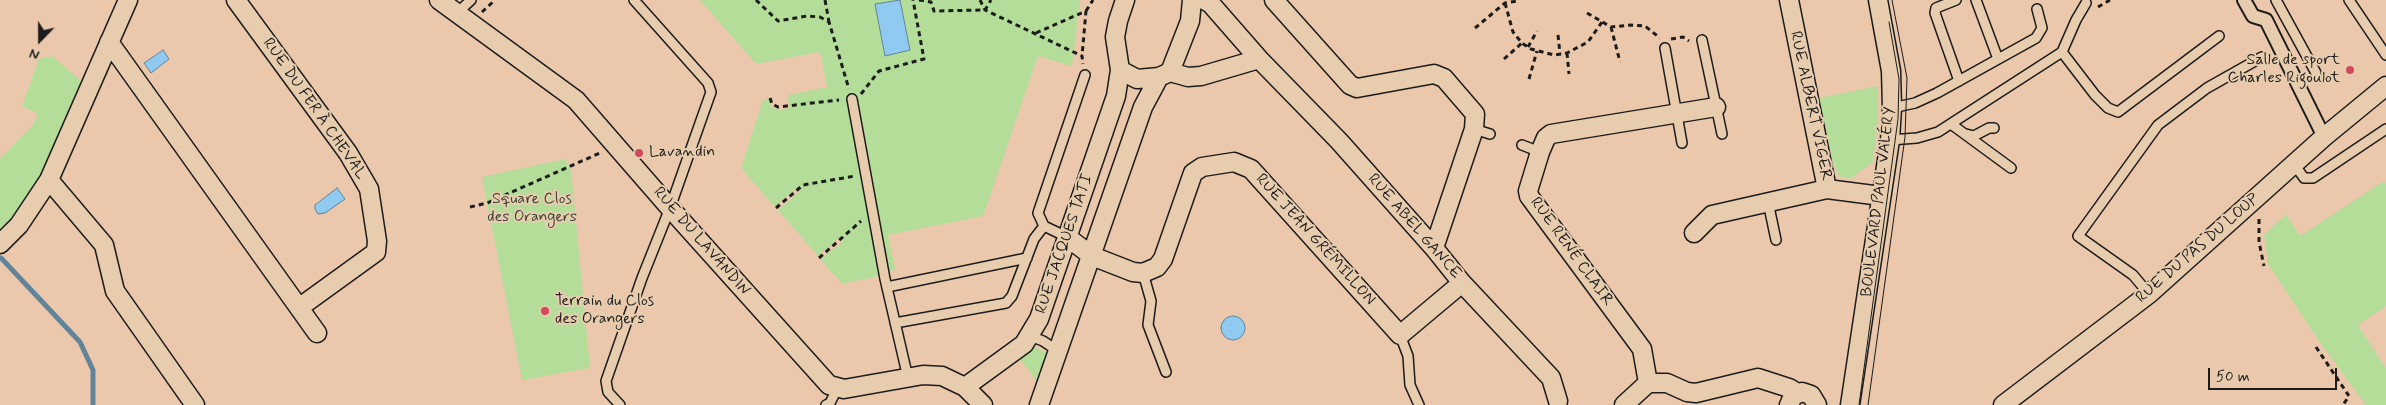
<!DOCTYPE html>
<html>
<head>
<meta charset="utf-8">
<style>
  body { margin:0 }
  #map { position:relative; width:2386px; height:405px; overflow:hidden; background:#ebc8ac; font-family:Mynerve,sans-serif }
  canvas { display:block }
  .north { position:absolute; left:15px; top:15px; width:50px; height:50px; -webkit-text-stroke:4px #e7ccae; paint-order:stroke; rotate:202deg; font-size:14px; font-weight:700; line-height:20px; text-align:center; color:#1c1c1c }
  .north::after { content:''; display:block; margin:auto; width:18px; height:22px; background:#1c1c1c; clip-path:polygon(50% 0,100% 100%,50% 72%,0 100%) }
  .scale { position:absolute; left:2208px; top:368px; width:129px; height:22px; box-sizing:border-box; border:2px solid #1c1c1c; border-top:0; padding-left:6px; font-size:15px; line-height:18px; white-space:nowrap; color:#1c1c1c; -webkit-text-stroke:4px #e7ccae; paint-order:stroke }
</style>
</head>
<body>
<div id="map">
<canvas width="2386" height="405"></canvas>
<div class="north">N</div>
<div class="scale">50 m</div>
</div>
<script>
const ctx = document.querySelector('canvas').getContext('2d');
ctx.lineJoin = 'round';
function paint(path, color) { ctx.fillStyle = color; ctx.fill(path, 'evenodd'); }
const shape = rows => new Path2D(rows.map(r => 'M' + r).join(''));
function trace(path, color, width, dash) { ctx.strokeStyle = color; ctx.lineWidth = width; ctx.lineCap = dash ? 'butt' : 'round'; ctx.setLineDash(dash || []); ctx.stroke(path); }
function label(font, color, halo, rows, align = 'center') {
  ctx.font = font + ' Mynerve,sans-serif'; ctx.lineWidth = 4; ctx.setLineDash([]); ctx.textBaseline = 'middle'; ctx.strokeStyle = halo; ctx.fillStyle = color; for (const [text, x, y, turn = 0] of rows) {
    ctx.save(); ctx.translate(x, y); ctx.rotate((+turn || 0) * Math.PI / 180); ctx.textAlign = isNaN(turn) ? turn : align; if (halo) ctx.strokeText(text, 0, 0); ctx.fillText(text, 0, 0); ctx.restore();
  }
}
paint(shape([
  [700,0,1080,0,1072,66,1038,56,983,216,888,235,895,269,874,277,842,284,820,259,843,242,839,238,818,256,778,210,799,192,796,188,775,207,741,168,763,100,770,98,771,107,780,110,789,108,788,95,827,87,820,52,756,64],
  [52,56,81,81,64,127,30,196,14,219,0,232,0,159,32,126,38,114,22,106,39,59],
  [1878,86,1878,123,1873,162,1850,179,1839,176,1833,162,1819,98],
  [565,159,571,170,590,368,522,380,482,177],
  [2384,181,2386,184,2386,306,2358,325,2386,368,2386,405,2366,405,2321,344,2268,264,2264,235,2286,214,2300,236],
  [1032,346,1050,354,1041,386,1018,357]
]), '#b4dd9a');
const water = shape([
  [900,0,910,50,885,56,875,4,900,0],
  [163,50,169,59,151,73,144,63,163,50],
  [337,188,345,199,325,213,318,214,315,209,315,205,337,188],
  '1221 328a12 12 0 1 1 24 0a12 12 0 1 1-24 0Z'
]);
paint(water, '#91caf0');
trace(water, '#62849b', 1);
trace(shape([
  [1,258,80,342,93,370,93,405]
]), '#62849b', 5);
const service = shape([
  [1956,0,1936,8,1935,13,1959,81],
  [1976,0,1998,59],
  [2276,0,2316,73],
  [2349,0,2386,55],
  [457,13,471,0],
  [1702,40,1722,134],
  [1665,48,1682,143],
  [2062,52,2095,95,2108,108,2118,112,2219,36],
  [852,99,885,279,908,378],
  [1892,108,1915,103,1937,93,2036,38,2042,28,2037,9],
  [1951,124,2011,168],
  [1474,129,1490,134],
  [1966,134,1974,136,1989,128,1994,128],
  [1890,140,1917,138,1938,132,2062,52,2076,20,2086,3],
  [1522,145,1540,152],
  [2294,164,2304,178,2313,178,2386,129],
  [1768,202,1776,240],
  [1067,237,1044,226,1038,213,1085,75],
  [1143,273,1151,301,1148,325,1166,372],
  [887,287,1027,258],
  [2149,294,2133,275,2078,236,2158,125,2207,88,2262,57],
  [895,323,1006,303,1012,296,1034,239,1044,226],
  [1400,335,1408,356,1410,385,1419,405],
  [1030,336,1043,341,1058,351],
  [620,405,608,392,606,381,642,278,670,208,711,92,708,83,634,0],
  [826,405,830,403,837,389]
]);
const pedestrian = shape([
  [2244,0,2253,16,2266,20,2324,137]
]);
const minor = shape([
  [236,0,348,153,369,189,377,241,376,252,300,307],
  [439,0,576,100,670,208,829,385,844,389,923,375,942,376,965,387,983,405],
  [1204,0,1211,4,1259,59,1339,141,1434,248,1462,283,1551,378,1558,401],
  [1274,0,1350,85,1357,88,1434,74,1444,78,1475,114,1474,129,1434,248],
  [1789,0,1827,189],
  [109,42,317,333],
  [1120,70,1137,79,1159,77,1170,72,1190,21,1192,0],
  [1170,72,1188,77,1201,76,1259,59],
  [49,180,104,245,115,291,195,405],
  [1694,233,1712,215,1827,189,1881,196],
  [1067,237,1092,256,1133,272,1143,273,1157,267,1163,259,1193,173,1202,167,1234,162,1251,169,1400,335,1462,283],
  [0,244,19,225,49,180,128,0],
  [1648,383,1642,349,1529,196,1528,191,1540,152,1546,138,1551,134,1716,107],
  [965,387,1024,344,1039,319,1116,96,1120,70,1115,37,1118,21,1125,0],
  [1039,405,1143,107,1159,77],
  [1624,405,1648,383,1667,383,1687,392,1696,393,1758,378,1789,388,1797,393],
  [1789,405,1793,396,1802,392,1811,395,1817,405],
  [1850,405,1890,140,1892,108,1891,71,1878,0],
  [2003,405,2149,294,2324,137,2386,86]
]);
trace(service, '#1c1c1c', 12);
trace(pedestrian, '#1c1c1c', 16);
trace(minor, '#1c1c1c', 21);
trace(shape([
  [756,0,778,21,807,16,820,17,829,22,849,89],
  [825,0,829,22],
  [919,0,931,2,934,11,985,10,991,0],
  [980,0,985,10,1082,56,1083,64],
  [1505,3,1513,32,1522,43,1531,49,1554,55,1567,53,1588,42,1602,22],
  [2098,7,2110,0],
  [1086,11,1093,0],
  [482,12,495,0],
  [1587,13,1611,27,1631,25,1645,26,1660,38],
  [1611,27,1620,62],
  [1475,28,1505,3,1518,1],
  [1036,33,1086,11,1082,56],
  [1558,35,1560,54],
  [1671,39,1683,37,1689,41],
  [1528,47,1537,31],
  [1567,53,1569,74],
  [1504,59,1522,43],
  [1529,79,1537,51],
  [861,94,879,71,924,59,913,0],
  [770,98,772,104,778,107,839,100],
  [470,207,487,203,600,153],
  [776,208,803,185,855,176],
  [2259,219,2259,242,2264,266],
  [819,258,861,221],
  [2316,347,2349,396,2343,405]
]), '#1c1c1c', 3, [5, 4]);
trace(service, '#e7ccae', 9);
trace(pedestrian, '#e7ccae', 12);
trace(minor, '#e7ccae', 18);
trace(shape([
  [1859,405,1898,119,1899,79,1889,22],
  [1868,405,1905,137,1907,78,1892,0]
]), '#1c1c1c', 1);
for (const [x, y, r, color] of [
  [2350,70,5,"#d1495b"],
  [639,153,5,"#d1495b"],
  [545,311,5,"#d1495b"]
]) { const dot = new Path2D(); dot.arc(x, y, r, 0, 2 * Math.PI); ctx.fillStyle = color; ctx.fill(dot); trace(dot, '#e7ccae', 2); }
label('16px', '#1c1c1c', '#e7ccae', [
  ["Salle de sport",2340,61,"right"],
  ["Charles Rigoulot",2340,79,"right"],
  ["Lavandin",649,153],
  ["Terrain du Clos",555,302],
  ["des Orangers",555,320]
], 'left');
label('16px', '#1c1c1c', '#e7ccae', [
  ["RUE ALBERT VIGER",1810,106,78],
  ["RUE DU FER À CHEVAL",314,109,55],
  ["BOULEVARD PAUL VALÉRY",1879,202,-83],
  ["RUE ABEL GANCE",1414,227,49],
  ["RUE JEAN GRÉMILLON",1315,240,48],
  ["RUE DU LAVANDIN",701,242,49],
  ["RUE JACQUES TATI",1065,244,-71],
  ["RUE DU PAS DU LOUP",2198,249,-41],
  ["RUE RENÉ CLAIR",1571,252,54]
]);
label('16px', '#3a4335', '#e7ccae', [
  ["Square Clos",532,200],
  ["des Orangers",532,218]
]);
</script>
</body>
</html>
